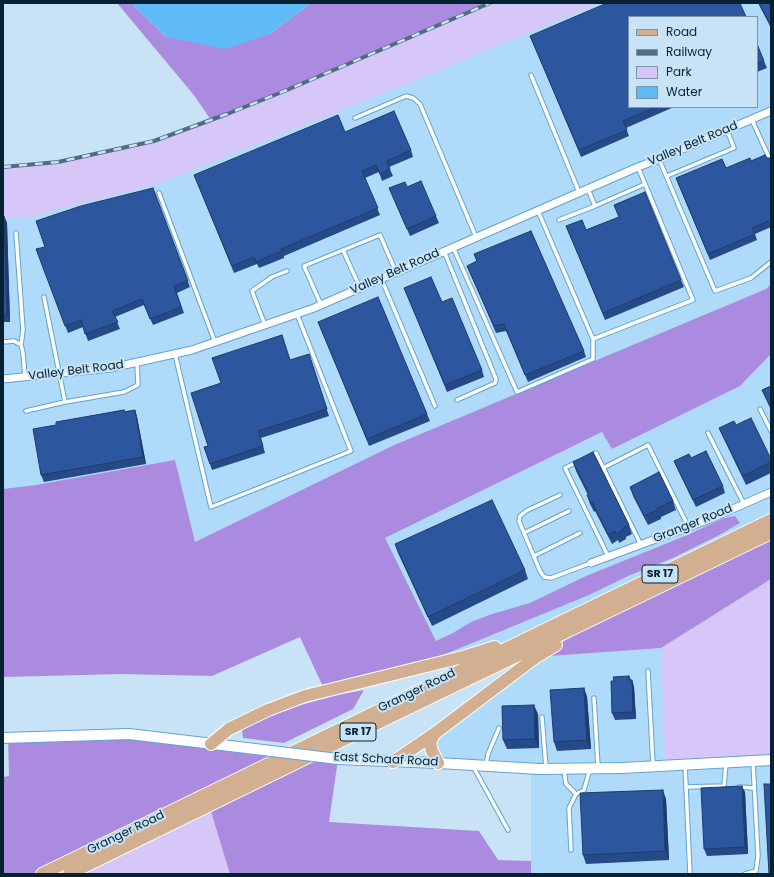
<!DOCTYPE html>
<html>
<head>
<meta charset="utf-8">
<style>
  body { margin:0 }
  #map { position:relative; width:774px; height:877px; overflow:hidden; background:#c9e3f6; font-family:Poppins,sans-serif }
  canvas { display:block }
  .frame { position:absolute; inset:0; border:4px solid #052132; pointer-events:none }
  .legend { position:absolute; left:628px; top:16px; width:130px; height:92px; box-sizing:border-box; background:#c9e3f6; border:1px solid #7b95a8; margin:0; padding:5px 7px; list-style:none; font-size:12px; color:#052132 }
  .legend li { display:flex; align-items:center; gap:8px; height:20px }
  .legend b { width:20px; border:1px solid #7b95a8 }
</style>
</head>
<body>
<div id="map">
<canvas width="774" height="877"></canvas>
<div class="frame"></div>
<ul class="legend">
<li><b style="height:5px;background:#d2af90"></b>Road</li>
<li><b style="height:5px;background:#516c7e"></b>Railway</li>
<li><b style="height:11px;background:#d7c6f8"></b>Park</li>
<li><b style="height:11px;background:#5ebbf8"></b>Water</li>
</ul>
</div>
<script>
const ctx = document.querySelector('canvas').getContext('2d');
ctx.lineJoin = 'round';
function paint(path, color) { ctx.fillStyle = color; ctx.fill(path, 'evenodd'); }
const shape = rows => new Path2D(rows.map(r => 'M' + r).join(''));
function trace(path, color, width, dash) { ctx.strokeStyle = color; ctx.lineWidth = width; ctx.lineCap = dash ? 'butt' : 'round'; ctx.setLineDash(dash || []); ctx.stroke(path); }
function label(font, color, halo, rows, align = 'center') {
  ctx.font = font + ' Poppins,sans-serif'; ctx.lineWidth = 4; ctx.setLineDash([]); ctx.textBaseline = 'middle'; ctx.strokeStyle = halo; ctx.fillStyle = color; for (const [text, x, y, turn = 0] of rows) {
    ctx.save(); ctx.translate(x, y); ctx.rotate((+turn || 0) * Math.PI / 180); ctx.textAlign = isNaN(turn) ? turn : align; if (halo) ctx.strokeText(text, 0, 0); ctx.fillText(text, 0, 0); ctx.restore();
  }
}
paint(shape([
  [599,3,771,3,771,284,766,289,392,446,195,542,36,485,3,489,3,218,29,217,160,183,404,85],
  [629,17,757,17,757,107,629,107],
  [771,354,771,520,550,628,482,651,446,661,385,538,603,432,612,449,740,386],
  [661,648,666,765,771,760,771,874,531,874,531,769,438,763,434,734,536,657]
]), '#afdaf9');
paint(shape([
  [490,3,599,3,404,85,160,183,29,217,3,218,3,167,58,162,154,141,227,114,287,90],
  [771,579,771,760,665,765,661,648],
  [209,805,230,874,69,874]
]), '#d7c6f8');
paint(shape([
  [117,3,133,3,135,7,166,37,270,34,311,3,490,3,287,90,211,120,193,94],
  [771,284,771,354,740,386,612,449,602,432,385,538,436,641,453,633,471,622,492,614,530,603,586,576,685,536,724,518,735,516,740,523,719,535,673,558,628,576,589,595,443,655,446,661,325,691,300,637,212,676,122,674,3,677,3,489,36,485,175,460,195,542,392,446,766,289],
  [771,533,771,579,661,648,536,657,648,593],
  [364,690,353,709,284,743,243,738,242,730,255,722,297,706,337,695],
  [129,734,290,753,42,874,3,874,3,777,9,776,8,738],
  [310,755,338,759,329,822,479,831,498,860,531,861,531,874,230,874,209,805]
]), '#aa8bdf');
paint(shape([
  [133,3,311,3,270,34,225,49,166,37,135,7]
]), '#5ebbf8');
const lane = shape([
  [531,75,579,192],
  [355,118,406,96,413,98,420,104,476,237],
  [752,120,771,162],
  [659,159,715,291,751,278,771,262],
  [667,176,734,148,727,130],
  [159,193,215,342],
  [595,206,645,184],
  [559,220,595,206,588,189],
  [16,233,23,330,21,345],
  [453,247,517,392,593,359,593,339,538,211],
  [343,250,360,288],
  [444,251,496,379,495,383,457,400],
  [381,278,435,406],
  [44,297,65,402,124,392,138,385,137,362],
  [321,305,304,266,380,235,396,272],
  [265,325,252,291,272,277,287,271],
  [593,339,693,300,638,167],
  [3,342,14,341,21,345,23,353,25,376],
  [175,354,211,507,351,451,297,314],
  [760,409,771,431],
  [26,411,65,402],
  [708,433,744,504],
  [590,456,596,453,641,545],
  [577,462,565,468,608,556],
  [603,468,648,445,688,526],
  [560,495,526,511,520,516,519,521,540,571,544,577,551,578,591,563],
  [524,533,569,511],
  [534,556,580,533],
  [648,671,653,765],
  [594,698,598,767],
  [542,717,546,768],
  [486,765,488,754,499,728],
  [685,765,690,874],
  [474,768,508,830],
  [564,770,566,784,576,794,584,790,590,769],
  [686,787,724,786,726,763],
  [739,787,754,788],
  [571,850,569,808,576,794],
  [745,874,756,871,758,856,753,762]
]);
const street = shape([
  [3,379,111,368,192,350,314,308,638,167,659,159,771,111],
  [591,563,710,519,771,492]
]);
const secondary = shape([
  [3,738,129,734,230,746],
  [338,759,438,763,539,769,622,768,771,760]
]);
const primary = shape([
  [434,734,430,743,432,751,438,763],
  [211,744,229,729,268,710,305,696,463,657,495,647],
  [393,762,434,734,536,657,556,645],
  [42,874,771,520],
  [69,874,398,713,771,533]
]);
trace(lane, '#61a3d0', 5.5);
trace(street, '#61a3d0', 9);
trace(secondary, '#61a3d0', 12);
trace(primary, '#fff', 14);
trace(lane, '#fff', 3.5);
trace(street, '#fff', 7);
trace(secondary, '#fff', 10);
trace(primary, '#d2af90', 12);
const rail = shape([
  [3,167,58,162,154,141,227,114,287,90,490,3]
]);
trace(rail, '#516c7e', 4);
trace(rail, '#c9e3f6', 2.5, [8]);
const secondaryBridge = shape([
  [230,746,338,759]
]);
trace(secondaryBridge, '#61a3d0', 12, []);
trace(secondaryBridge, '#fff', 10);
paint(shape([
  [758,3,771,3,771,28],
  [530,36,629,107,674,107,626,128,629,136,581,157],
  [757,44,767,68,757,72],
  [345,132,411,150,413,157,389,167,393,176,382,181,379,172,365,178,380,215,284,256,284,258,259,268,257,264,234,273,194,175],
  [771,157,771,227,755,234,757,240,710,260,676,178,726,168,751,161,770,158],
  [153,188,190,287,177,293,184,313,153,325,144,305,115,317,120,329,88,341,83,327,68,333,36,249,45,247],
  [389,188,436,216,439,223,410,236],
  [614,205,681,280,684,287,605,320,566,226,586,230,619,217],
  [3,216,4,216,7,223,10,322,3,322],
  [474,254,584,351,586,357,528,382,506,331,496,333,470,272,467,266,477,261],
  [404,288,442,302,482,370,484,377,447,392],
  [318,322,427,414,430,421,369,446],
  [290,360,311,361,329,416,261,438,265,453,212,470,204,447,208,446],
  [771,386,771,410,762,390],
  [124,410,125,412,135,410,137,417,146,464,44,482,41,475,56,425],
  [736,425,771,459,771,473,746,485,723,437,719,428],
  [674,461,723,486,725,493,696,507,677,468],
  [573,462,629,525,632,534,626,537,626,539,619,543,618,540,612,544,595,511,594,512,590,504,587,495,588,495,576,471],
  [630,487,673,501,676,510,661,517,661,519,648,525,633,496],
  [395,544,525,570,528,579,432,626,398,553],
  [629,676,631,680,632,680,634,687,636,719,615,720,612,713,614,681],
  [584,688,587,697,591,749,557,751,554,742],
  [538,714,539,748,507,749,503,740],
  [745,792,748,854,707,856,704,849],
  [666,799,669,860,586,864,583,855]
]), '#264a87');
paint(shape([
  [4,216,7,223,10,322,7,315],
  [135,410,137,417,146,464,143,457],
  [632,680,634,687,636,719,633,712],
  [584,688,587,697,591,749,587,740],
  [534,705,538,714,539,748,535,739],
  [742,786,745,792,748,854,745,847],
  [663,790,666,799,669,860,665,851]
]), '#1f3c6e');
const building = shape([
  [607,3,740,3,746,17,629,17,629,107,656,107,623,121,627,130,579,150,530,36,607,3],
  [759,3,771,3,771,26,759,3],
  [757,44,764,61,757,64,757,44],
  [394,111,411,150,387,161,390,169,380,174,376,165,362,171,378,208,281,249,282,251,256,262,254,257,232,266,194,175,338,115,345,132,394,111],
  [765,155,767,158,770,158,771,157,771,220,752,228,755,234,708,254,676,178,722,159,726,168,750,158,751,161,765,155],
  [421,181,436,216,407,229,389,188,405,182,407,187,421,181],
  [153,188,188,281,174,286,181,307,150,319,142,299,112,311,118,322,85,334,81,320,65,326,36,249,45,247,36,221,81,206,153,188],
  [645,192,681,280,603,313,566,226,582,220,586,230,619,217,614,205,645,192],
  [3,216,4,216,7,315,3,315,3,216],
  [531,231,584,351,525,375,504,324,494,326,467,266,477,261,474,254,531,231],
  [431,277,442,302,452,298,482,370,445,385,404,288,431,277],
  [378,297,427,414,367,439,318,322,378,297],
  [282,335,290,360,309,354,327,409,258,431,263,446,210,464,204,447,208,446,191,393,221,383,212,358,282,335],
  [771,386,771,408,762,390,771,386],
  [124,410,124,412,135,410,143,457,41,475,33,429,56,425,56,422,124,410],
  [751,418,771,459,771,462,743,476,719,428,734,421,736,425,751,418],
  [706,451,723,486,693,500,674,461,689,454,691,458,706,451],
  [593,452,629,525,622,529,623,530,616,534,615,531,608,535,592,502,591,503,587,495,589,494,573,462,593,452],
  [659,472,673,501,657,508,658,510,644,516,630,487,659,472],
  [492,500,525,570,428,617,395,544,492,500],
  [629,676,629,680,632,680,633,712,612,713,611,681,614,681,613,677,629,676],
  [584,688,587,740,554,742,550,690,584,688],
  [534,705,535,739,503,740,502,706,534,705],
  [764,784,771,784,771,874,769,874,764,784],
  [742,786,745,847,704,849,701,788,742,786],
  [663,790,665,851,583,855,580,793,663,790]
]);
paint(building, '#2c569d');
trace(building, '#1f3c6e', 1);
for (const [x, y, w] of [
  [660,574,36],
  [358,732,36]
]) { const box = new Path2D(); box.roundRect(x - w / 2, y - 9, w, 18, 3); ctx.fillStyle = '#c9e3f6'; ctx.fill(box); trace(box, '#052132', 1); }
label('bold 11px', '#052132', null, [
  ["SR 17",660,574],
  ["SR 17",358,732]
]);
label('12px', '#052132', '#c9e3f6', [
  ["Valley Belt Road",693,144,-23],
  ["Valley Belt Road",395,272,-24],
  ["Valley Belt Road",76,371,-7],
  ["Granger Road",693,524,-22],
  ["Granger Road",417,691,-26],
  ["East Schaaf Road",386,760,3],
  ["Granger Road",126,833,-26]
]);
</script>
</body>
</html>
